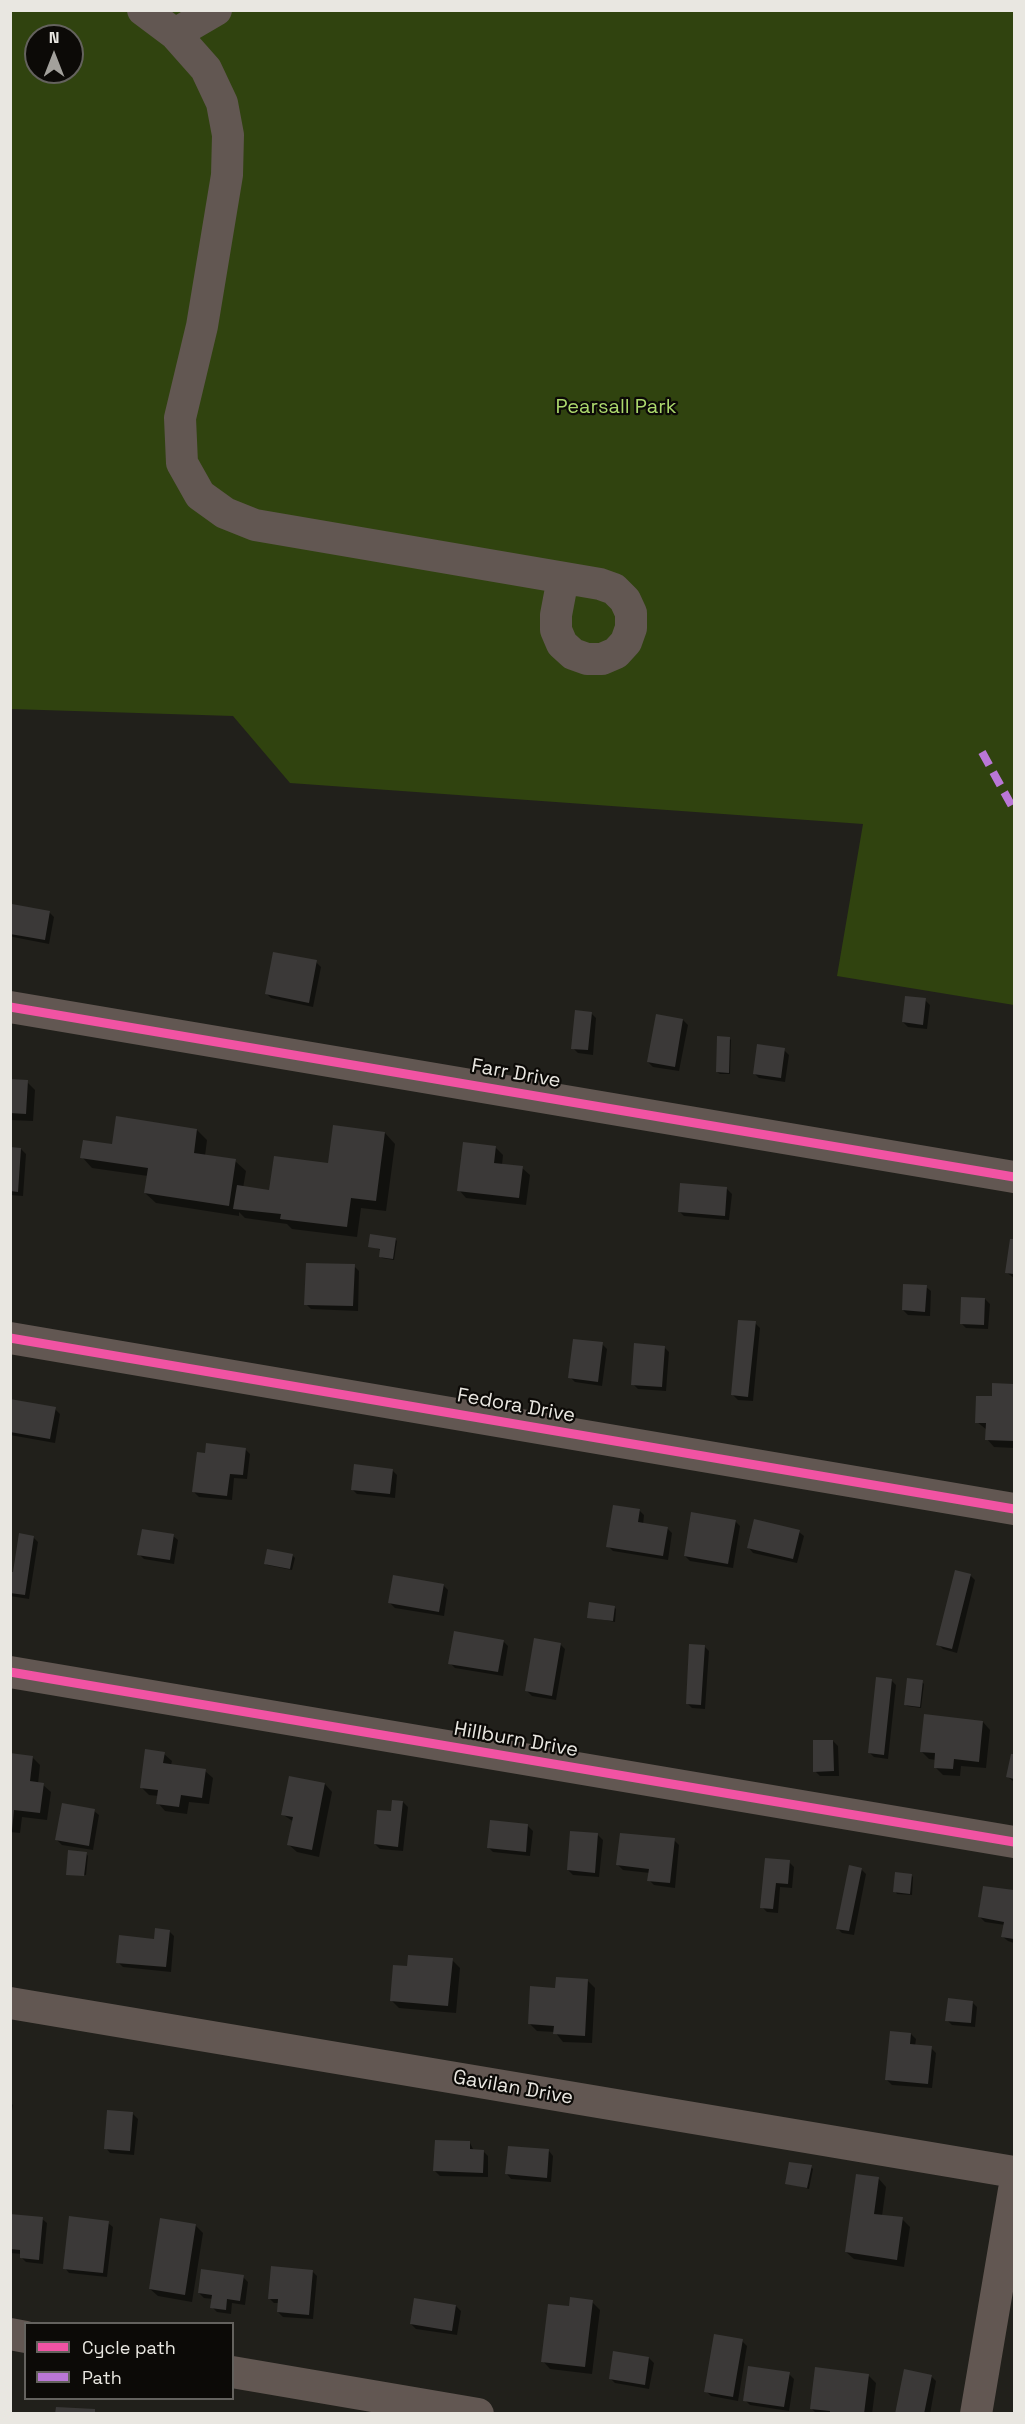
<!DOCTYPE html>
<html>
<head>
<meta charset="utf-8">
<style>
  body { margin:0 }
  #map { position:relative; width:1025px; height:2424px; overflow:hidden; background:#21201b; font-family:"Space Grotesk",sans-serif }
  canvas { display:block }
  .frame { position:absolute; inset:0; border:12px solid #e9e7e1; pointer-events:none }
  .legend { position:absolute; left:24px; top:2322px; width:210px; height:78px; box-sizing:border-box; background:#0c0a07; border:2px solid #64625e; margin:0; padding:8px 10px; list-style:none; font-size:18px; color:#e9e7e1 }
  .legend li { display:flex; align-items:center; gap:12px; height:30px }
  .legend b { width:30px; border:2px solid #64625e }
  .north { position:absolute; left:24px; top:24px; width:60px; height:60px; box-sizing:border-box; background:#0c0a07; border:2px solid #64625e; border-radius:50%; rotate:0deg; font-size:16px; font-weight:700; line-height:24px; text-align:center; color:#e9e7e1 }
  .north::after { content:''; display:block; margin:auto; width:21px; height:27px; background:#a3a19c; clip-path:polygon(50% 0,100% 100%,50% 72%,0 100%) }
</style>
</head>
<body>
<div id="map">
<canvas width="1025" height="2424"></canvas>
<div class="frame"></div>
<ul class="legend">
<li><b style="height:8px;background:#f153a3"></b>Cycle path</li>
<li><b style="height:8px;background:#ba77d6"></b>Path</li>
</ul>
<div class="north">N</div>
</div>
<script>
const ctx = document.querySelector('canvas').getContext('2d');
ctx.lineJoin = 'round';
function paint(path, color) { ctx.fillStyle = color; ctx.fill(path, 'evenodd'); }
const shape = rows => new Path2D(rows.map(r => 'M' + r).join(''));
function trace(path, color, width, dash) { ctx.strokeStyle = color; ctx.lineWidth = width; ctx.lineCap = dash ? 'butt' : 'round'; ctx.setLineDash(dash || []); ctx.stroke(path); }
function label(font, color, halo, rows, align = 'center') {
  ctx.font = font + ' "Space Grotesk",sans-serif'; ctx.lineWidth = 4.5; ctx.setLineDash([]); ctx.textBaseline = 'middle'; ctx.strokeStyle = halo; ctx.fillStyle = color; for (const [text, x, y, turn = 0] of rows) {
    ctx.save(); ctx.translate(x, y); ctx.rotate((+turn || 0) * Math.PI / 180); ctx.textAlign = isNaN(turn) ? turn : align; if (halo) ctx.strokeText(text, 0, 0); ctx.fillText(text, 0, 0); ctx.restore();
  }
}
paint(shape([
  [11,11,1014,11,1014,1005,837,976,863,824,290,783,233,716,11,709],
  [36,36,72,36,72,72,36,72]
]), '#30430f');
paint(shape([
  [13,906,49,912,54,917,49,944,13,937,10,935],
  [316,962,321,967,313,1007,271,998,266,993],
  [925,1000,930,1005,927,1029,908,1027,903,1022],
  [591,1013,596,1018,593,1055,578,1053,573,1048],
  [683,1020,688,1025,679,1071,653,1067,648,1062],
  [729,1038,731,1040,730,1074,720,1074,717,1072],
  [784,1050,789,1055,785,1082,759,1078,754,1073],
  [10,1081,27,1082,35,1090,33,1121,10,1120],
  [197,1130,207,1140,205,1156,235,1161,246,1171,243,1188,271,1191,329,1165,385,1133,395,1144,386,1211,361,1208,357,1237,292,1229,287,1224,245,1218,239,1212,239,1216,156,1203,145,1193,148,1176,92,1168,82,1157,113,1146],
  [495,1147,503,1155,502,1165,522,1168,530,1175,526,1205,466,1198,459,1190],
  [10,1148,21,1149,26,1154,23,1196,10,1195],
  [727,1189,732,1194,729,1220,684,1216,679,1211],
  [395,1239,397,1241,394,1260,382,1258,380,1256,381,1250,370,1246],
  [1011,1240,1014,1241,1014,1278,1006,1272],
  [354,1266,359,1271,358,1311,311,1309,306,1304],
  [926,1287,931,1291,930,1316,908,1315,903,1310],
  [985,1299,990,1304,988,1329,966,1328,961,1323],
  [755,1323,760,1328,753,1401,738,1400,733,1395],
  [602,1344,607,1349,602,1386,575,1382,570,1377],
  [664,1347,669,1352,666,1391,638,1389,633,1384],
  [1014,1385,1014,1448,994,1447,987,1439,987,1430,977,1422,993,1398],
  [10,1401,55,1409,60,1414,55,1443,10,1435],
  [245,1449,250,1454,247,1479,234,1478,232,1500,199,1497,194,1492],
  [392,1470,397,1475,395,1498,357,1494,352,1489],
  [639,1510,644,1515,643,1525,667,1528,672,1533,668,1560,613,1551,608,1546],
  [735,1521,740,1526,733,1568,690,1561,685,1556],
  [799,1532,804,1536,797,1563,753,1553,749,1548],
  [173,1536,178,1540,174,1564,144,1559,139,1554],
  [33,1537,38,1542,29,1599,10,1596,10,1573,14,1574],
  [268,1550,293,1556,295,1558,292,1570,267,1565,265,1563],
  [970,1575,975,1580,957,1653,943,1649,938,1644],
  [443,1585,448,1590,444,1616,395,1608,390,1603],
  [614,1607,616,1609,615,1622,589,1617],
  [503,1641,508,1646,503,1676,455,1668,450,1663],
  [560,1644,565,1649,556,1700,532,1696,527,1691],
  [704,1646,709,1651,705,1709,692,1708,687,1703],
  [891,1680,896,1685,888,1759,874,1757,869,1752],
  [922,1682,924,1684,921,1708,907,1706,905,1704],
  [983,1722,990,1730,986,1768,961,1766,960,1776,943,1775,935,1767,936,1760,929,1759,921,1751],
  [833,1741,838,1746,839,1776,820,1776,815,1771],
  [164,1754,172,1761,171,1765,205,1771,213,1778,209,1804,189,1802,187,1814,165,1811,158,1803,159,1796,149,1795,141,1787],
  [10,1755,32,1757,40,1765,38,1784,43,1785,51,1792,47,1820,22,1817,20,1833,10,1832],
  [1012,1755,1014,1756,1014,1782,1008,1777],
  [325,1784,332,1792,319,1857,297,1852,289,1845,294,1822,282,1814],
  [403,1802,408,1807,403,1851,380,1849,375,1844,392,1813],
  [94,1811,99,1815,93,1850,62,1845,57,1840],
  [528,1826,533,1831,530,1856,493,1852,488,1847],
  [598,1835,603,1840,599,1877,573,1875,568,1870],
  [674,1840,679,1845,675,1888,654,1885,649,1880,650,1873,623,1870,618,1865],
  [86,1853,88,1856,86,1875,68,1873],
  [767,1859,789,1862,794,1867,792,1888,780,1887,778,1913,767,1912,762,1907],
  [861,1869,866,1874,854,1935,842,1933,837,1928],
  [911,1875,913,1877,912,1895,897,1894,895,1891],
  [984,1887,1014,1892,1014,1943,1008,1941,1003,1937,1005,1925,985,1922,980,1917],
  [169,1931,174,1936,171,1972,123,1967,118,1962],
  [452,1960,460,1968,456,2013,399,2008,391,2000,408,1968],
  [587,1980,595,1988,592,2043,563,2042,555,2032,537,2031,530,2024,557,1989],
  [972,2002,977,2007,975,2027,952,2025,947,2020],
  [911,2034,916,2039,915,2046,931,2048,936,2053,932,2088,892,2085,887,2080],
  [10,2102,13,2105,10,2122],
  [133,2114,138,2119,134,2155,110,2153,106,2148],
  [470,2143,474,2151,483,2151,488,2156,488,2177,440,2176,435,2171],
  [549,2151,553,2156,551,2182,511,2179,507,2174],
  [811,2167,813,2169,809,2189,787,2183],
  [857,2176,879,2179,886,2187,882,2216,902,2219,910,2227,904,2267,854,2259,846,2252],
  [10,2216,42,2219,47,2223,43,2264,26,2262,21,2257,22,2254,10,2253],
  [108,2223,113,2227,107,2277,69,2273,65,2268],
  [195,2225,203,2233,192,2302,158,2296,150,2289],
  [312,2271,317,2276,313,2319,283,2317,278,2312,279,2303,274,2303,269,2298],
  [243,2277,248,2282,245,2305,232,2303,231,2314,217,2312,212,2307,213,2299,204,2298,199,2293],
  [592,2302,600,2310,592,2374,550,2369,543,2361,570,2307],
  [456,2306,461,2311,457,2335,416,2329,411,2324],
  [742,2341,747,2346,738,2401,711,2396,706,2391],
  [649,2358,654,2363,649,2389,615,2383,610,2378],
  [789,2374,794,2379,789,2411,750,2405,745,2400],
  [869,2376,876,2383,872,2414,817,2414,811,2408],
  [931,2376,936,2381,930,2414,897,2414]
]), '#0007');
paint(shape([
  [12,904,50,911,45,940,10,934],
  [273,952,317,960,309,1003,265,994],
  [905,996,926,998,923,1025,902,1022],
  [575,1010,592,1012,588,1050,571,1049],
  [656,1014,683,1019,675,1067,647,1062],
  [717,1036,730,1037,729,1073,716,1072],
  [757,1044,785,1048,781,1078,753,1074],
  [10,1079,28,1080,26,1114,10,1113],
  [116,1116,197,1129,194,1153,236,1159,229,1206,144,1193,148,1168,80,1158,83,1140,112,1144],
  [333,1125,385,1132,376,1201,351,1198,347,1227,280,1219,281,1214,233,1209,237,1185,269,1190,274,1156,328,1163],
  [463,1142,496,1146,494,1163,523,1166,519,1198,457,1191],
  [10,1147,21,1148,18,1192,10,1191],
  [680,1183,727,1187,725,1216,678,1212],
  [370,1234,396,1238,393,1259,379,1257,380,1249,368,1247],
  [1010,1239,1014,1239,1014,1274,1005,1273],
  [306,1263,355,1264,353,1306,304,1305],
  [903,1284,927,1285,925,1312,902,1310],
  [961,1297,985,1298,984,1325,960,1324],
  [738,1320,756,1321,748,1397,731,1395],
  [573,1339,603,1342,598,1382,568,1378],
  [634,1343,665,1346,662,1387,631,1385],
  [992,1383,1014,1384,1014,1441,985,1440,986,1423,975,1423,976,1396,992,1396],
  [10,1399,56,1407,50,1439,10,1432],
  [206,1443,246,1448,243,1475,230,1474,227,1496,192,1492,197,1452,205,1453],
  [354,1464,393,1469,390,1494,351,1490],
  [613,1505,640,1509,638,1522,668,1527,663,1556,606,1547],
  [691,1512,736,1520,728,1564,684,1556],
  [754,1519,800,1530,793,1559,747,1548],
  [142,1529,174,1534,170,1560,137,1555],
  [19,1533,34,1536,25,1595,10,1593,10,1572,13,1572],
  [267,1549,293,1554,290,1569,264,1564],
  [955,1570,971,1574,952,1649,936,1645],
  [393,1575,444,1584,439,1612,388,1603],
  [589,1602,615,1606,613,1621,587,1618],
  [454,1631,504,1640,498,1672,448,1664],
  [534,1638,561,1643,552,1696,525,1691],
  [689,1644,705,1645,701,1705,686,1704],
  [876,1677,892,1679,884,1755,868,1753],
  [907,1678,923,1680,920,1707,904,1705],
  [924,1714,983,1721,979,1762,954,1759,953,1769,934,1768,935,1753,920,1752],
  [813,1740,833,1740,834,1771,813,1772],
  [145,1749,165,1752,163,1763,206,1769,202,1798,181,1795,179,1807,156,1804,158,1790,140,1788],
  [10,1753,33,1756,30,1781,44,1783,40,1813,14,1810,12,1830],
  [1011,1754,1014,1754,1014,1779,1006,1777],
  [289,1776,325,1783,312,1850,287,1845,293,1817,281,1815],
  [392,1800,403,1801,398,1847,374,1844,377,1810,391,1811],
  [62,1803,95,1809,89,1846,55,1840],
  [490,1820,528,1824,526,1852,487,1848],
  [570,1831,598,1833,595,1873,567,1870],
  [620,1833,675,1838,670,1883,647,1881,649,1869,616,1865],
  [68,1850,87,1852,84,1876,66,1875],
  [765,1858,790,1860,788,1884,776,1883,773,1909,760,1908],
  [849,1865,862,1868,849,1931,836,1929],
  [895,1872,912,1874,910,1894,893,1892],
  [983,1886,1014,1890,1014,1939,1001,1937,1004,1922,978,1917],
  [155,1928,170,1930,166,1967,116,1963,119,1935,154,1939],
  [408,1955,453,1958,448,2006,390,2001,393,1965,407,1966],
  [556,1977,588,1979,585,2036,553,2034,554,2026,528,2024,530,1986,555,1988],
  [948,1998,973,2001,971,2023,945,2021],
  [890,2031,911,2033,910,2044,932,2046,928,2084,885,2080],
  [107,2110,133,2112,130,2151,104,2149],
  [435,2140,470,2141,470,2149,484,2150,483,2173,433,2171],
  [508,2146,549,2149,547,2178,505,2174],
  [789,2162,812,2165,807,2188,785,2184],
  [856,2174,879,2177,874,2214,903,2217,897,2260,845,2252],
  [10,2214,43,2217,39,2260,20,2258,20,2250,10,2249],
  [69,2216,109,2221,103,2273,63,2269],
  [160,2218,196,2224,185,2295,149,2289],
  [271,2266,313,2270,309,2315,277,2312,278,2299,268,2299],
  [201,2269,244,2275,240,2301,227,2299,226,2310,210,2308,212,2295,198,2293],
  [570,2297,593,2300,585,2367,541,2362,548,2304,569,2306],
  [414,2298,456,2305,452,2331,410,2324],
  [714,2334,743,2339,733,2397,704,2392],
  [613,2351,649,2357,645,2385,609,2379],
  [748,2366,790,2372,784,2407,743,2401],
  [815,2367,869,2374,864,2414,830,2414,830,2411,810,2409],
  [904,2369,932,2375,924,2414,895,2414],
  [56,2407,95,2409,95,2414,55,2414]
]), '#3b3938');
trace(shape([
  [143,10,175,34,206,69,222,103,228,135,227,175,202,326,180,418,182,463,200,495,225,513,255,525,600,584,614,589,625,600,631,613,631,628,626,642,616,653,602,659,587,659,573,654,562,644,556,630,556,615,563,578],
  [175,34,216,10],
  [10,1007,1014,1177],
  [10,1338,1014,1509],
  [10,1672,1014,1842],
  [10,2003,1014,2172],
  [10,2334,26,2337],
  [232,2372,478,2414],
  [976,2414,1014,2190]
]), '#625752', 32);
trace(shape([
  [982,752,1014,810]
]), '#ba77d6', 8, [15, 8]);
trace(shape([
  [10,1007,1014,1177],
  [10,1338,1014,1509],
  [10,1672,1014,1842]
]), '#f153a3', 9);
label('20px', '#acd86d', '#0c0a07', [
  ["Pearsall Park",616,408]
]);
label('20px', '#e9e7e1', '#0c0a07', [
  ["Farr Drive",516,1074,10],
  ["Fedora Drive",516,1406,10],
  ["Hillburn Drive",516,1740,10],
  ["Gavilan Drive",513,2088,10]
]);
</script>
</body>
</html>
